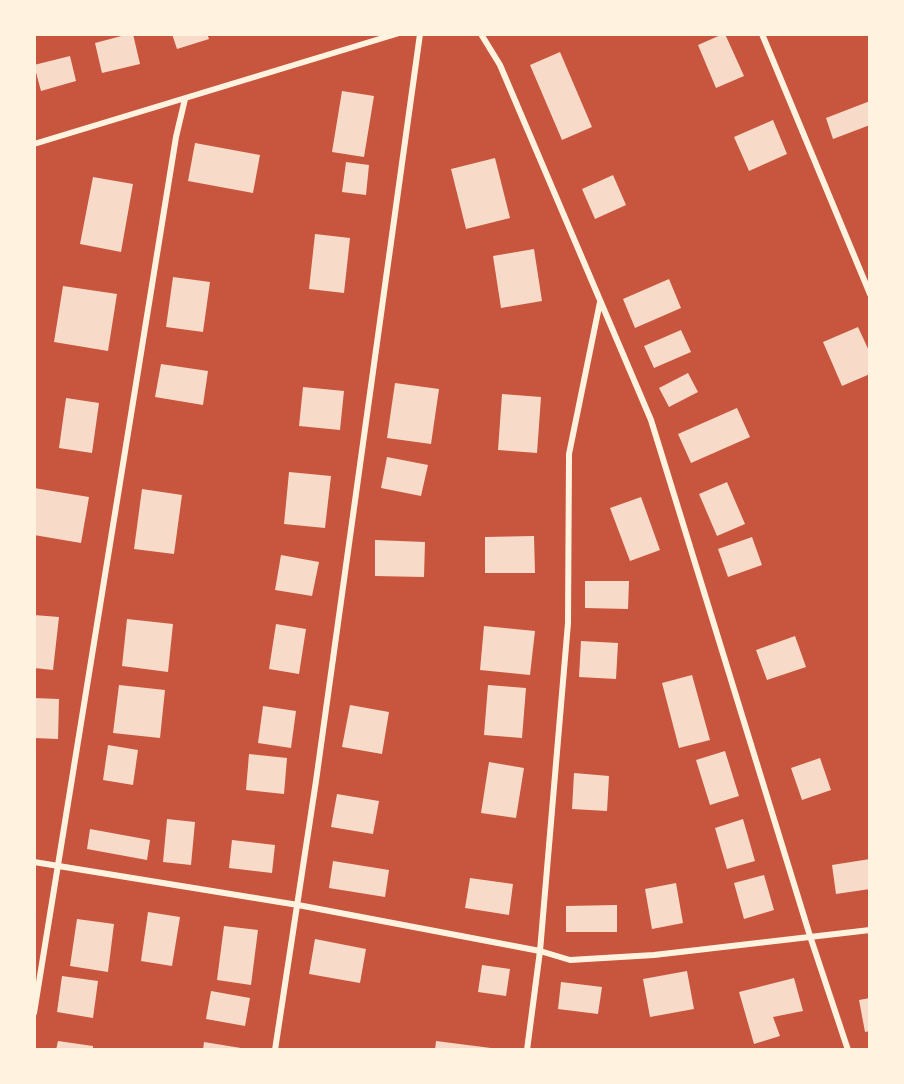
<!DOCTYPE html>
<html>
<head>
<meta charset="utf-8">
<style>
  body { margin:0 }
  #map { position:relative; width:904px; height:1084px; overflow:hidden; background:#c8553d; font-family:Roboto,sans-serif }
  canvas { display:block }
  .frame { position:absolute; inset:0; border:36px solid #fff3e0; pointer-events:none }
</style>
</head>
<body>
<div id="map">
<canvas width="904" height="1084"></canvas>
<div class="frame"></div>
</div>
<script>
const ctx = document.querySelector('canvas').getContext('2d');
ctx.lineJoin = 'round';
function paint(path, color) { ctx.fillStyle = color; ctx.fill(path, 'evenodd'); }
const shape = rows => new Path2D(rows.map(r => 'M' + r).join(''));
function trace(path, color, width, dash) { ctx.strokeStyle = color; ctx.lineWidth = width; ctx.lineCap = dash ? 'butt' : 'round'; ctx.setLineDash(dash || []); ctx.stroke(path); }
paint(shape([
  [129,34,133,34,140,64,102,73,95,43],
  [172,34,207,34,209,39,177,49],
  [723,34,725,34,744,76,716,88,698,45],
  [560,52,592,127,562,140,530,65],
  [70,56,76,81,41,91,34,65],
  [342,91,374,96,364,157,332,152],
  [870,101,870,125,833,139,826,118],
  [773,120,787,154,749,171,734,137],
  [195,143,260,155,253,193,188,181],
  [495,158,510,218,466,229,451,169],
  [346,162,369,165,366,195,342,192],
  [613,175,626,205,595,219,582,189],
  [93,177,133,184,121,252,80,244],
  [315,234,350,238,344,293,309,289],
  [534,249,542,301,501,308,493,256],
  [173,277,210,282,203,332,166,327],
  [669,279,681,308,635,328,623,299],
  [63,286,117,294,108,351,54,342],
  [858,327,870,353,870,374,842,386,823,342],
  [681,330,691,352,654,368,644,346],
  [161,364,208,371,203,405,155,397],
  [688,373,698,392,669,407,659,388],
  [395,383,439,389,431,444,387,438],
  [303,387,344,391,340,430,299,426],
  [502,394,541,397,537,453,498,450],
  [66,398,99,403,92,453,59,448],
  [737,408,750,437,691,463,678,434],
  [387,457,428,465,421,496,381,488],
  [289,472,331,476,325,528,284,524],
  [727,482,745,524,717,536,699,494],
  [34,488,89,497,81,543,34,535],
  [142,489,182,495,174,554,134,549],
  [641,497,660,550,630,561,610,508],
  [534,536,535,573,485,573,485,537],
  [752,537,762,565,728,577,718,549],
  [375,540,425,542,424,577,375,576],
  [281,555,319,562,312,596,275,590],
  [585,581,629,581,628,609,585,608],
  [34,615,59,617,53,670,34,668],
  [127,619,173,624,168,672,122,666],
  [276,624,306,629,299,674,269,669],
  [484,626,535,631,530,675,480,670],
  [795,636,806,667,767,680,756,650],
  [581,641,618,643,616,679,579,677],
  [692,675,710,740,679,748,662,683],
  [119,685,165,690,160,738,113,733],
  [488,685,526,688,522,738,484,735],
  [34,698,59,699,58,739,34,738],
  [350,705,389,712,382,754,342,747],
  [263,706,296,711,291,748,258,743],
  [108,745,138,750,133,785,103,780],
  [725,751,739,796,710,805,696,760],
  [249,754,287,758,284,794,246,790],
  [820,758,831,790,802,800,791,768],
  [489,762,524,768,516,818,481,813],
  [574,773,609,776,607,811,572,809],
  [337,794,379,801,373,834,331,827],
  [167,819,195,822,191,865,163,862],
  [743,819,755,861,727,869,715,828],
  [90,829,150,840,147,860,87,849],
  [232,840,275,845,272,873,229,868],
  [870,859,870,889,836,894,832,865],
  [333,861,389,870,385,897,329,888],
  [764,875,774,910,744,919,734,883],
  [470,878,513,884,509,915,465,908],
  [676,883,683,923,652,929,645,889],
  [617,905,617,932,566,932,566,906],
  [148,912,180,917,172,966,141,961],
  [77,919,114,924,108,972,70,966],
  [224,926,258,930,251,985,217,980],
  [315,939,366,949,360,983,309,974],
  [482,965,510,969,506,996,478,992],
  [687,971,694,1009,650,1017,643,979],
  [62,976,98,981,93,1018,57,1012],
  [794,978,803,1011,773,1017,780,1036,754,1044,739,992],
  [561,982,602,987,598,1014,558,1009],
  [211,991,250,998,245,1026,206,1019],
  [870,998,870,1031,865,1032,859,1000],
  [58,1041,93,1046,93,1050,56,1050],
  [436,1041,491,1048,491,1050,435,1050],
  [204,1042,241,1048,241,1050,203,1050]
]), '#f7dbc8');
trace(shape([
  [481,34,500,65,651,420,810,936,848,1050],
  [762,34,870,294],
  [34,144,396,34],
  [34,862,298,905,540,951,570,960,654,955,870,930],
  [34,1013,176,137,185,99],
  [275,1050,316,781,420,34],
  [527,1050,540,951,568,623,569,454,600,302]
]), '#fff3e0', 6);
</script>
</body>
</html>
